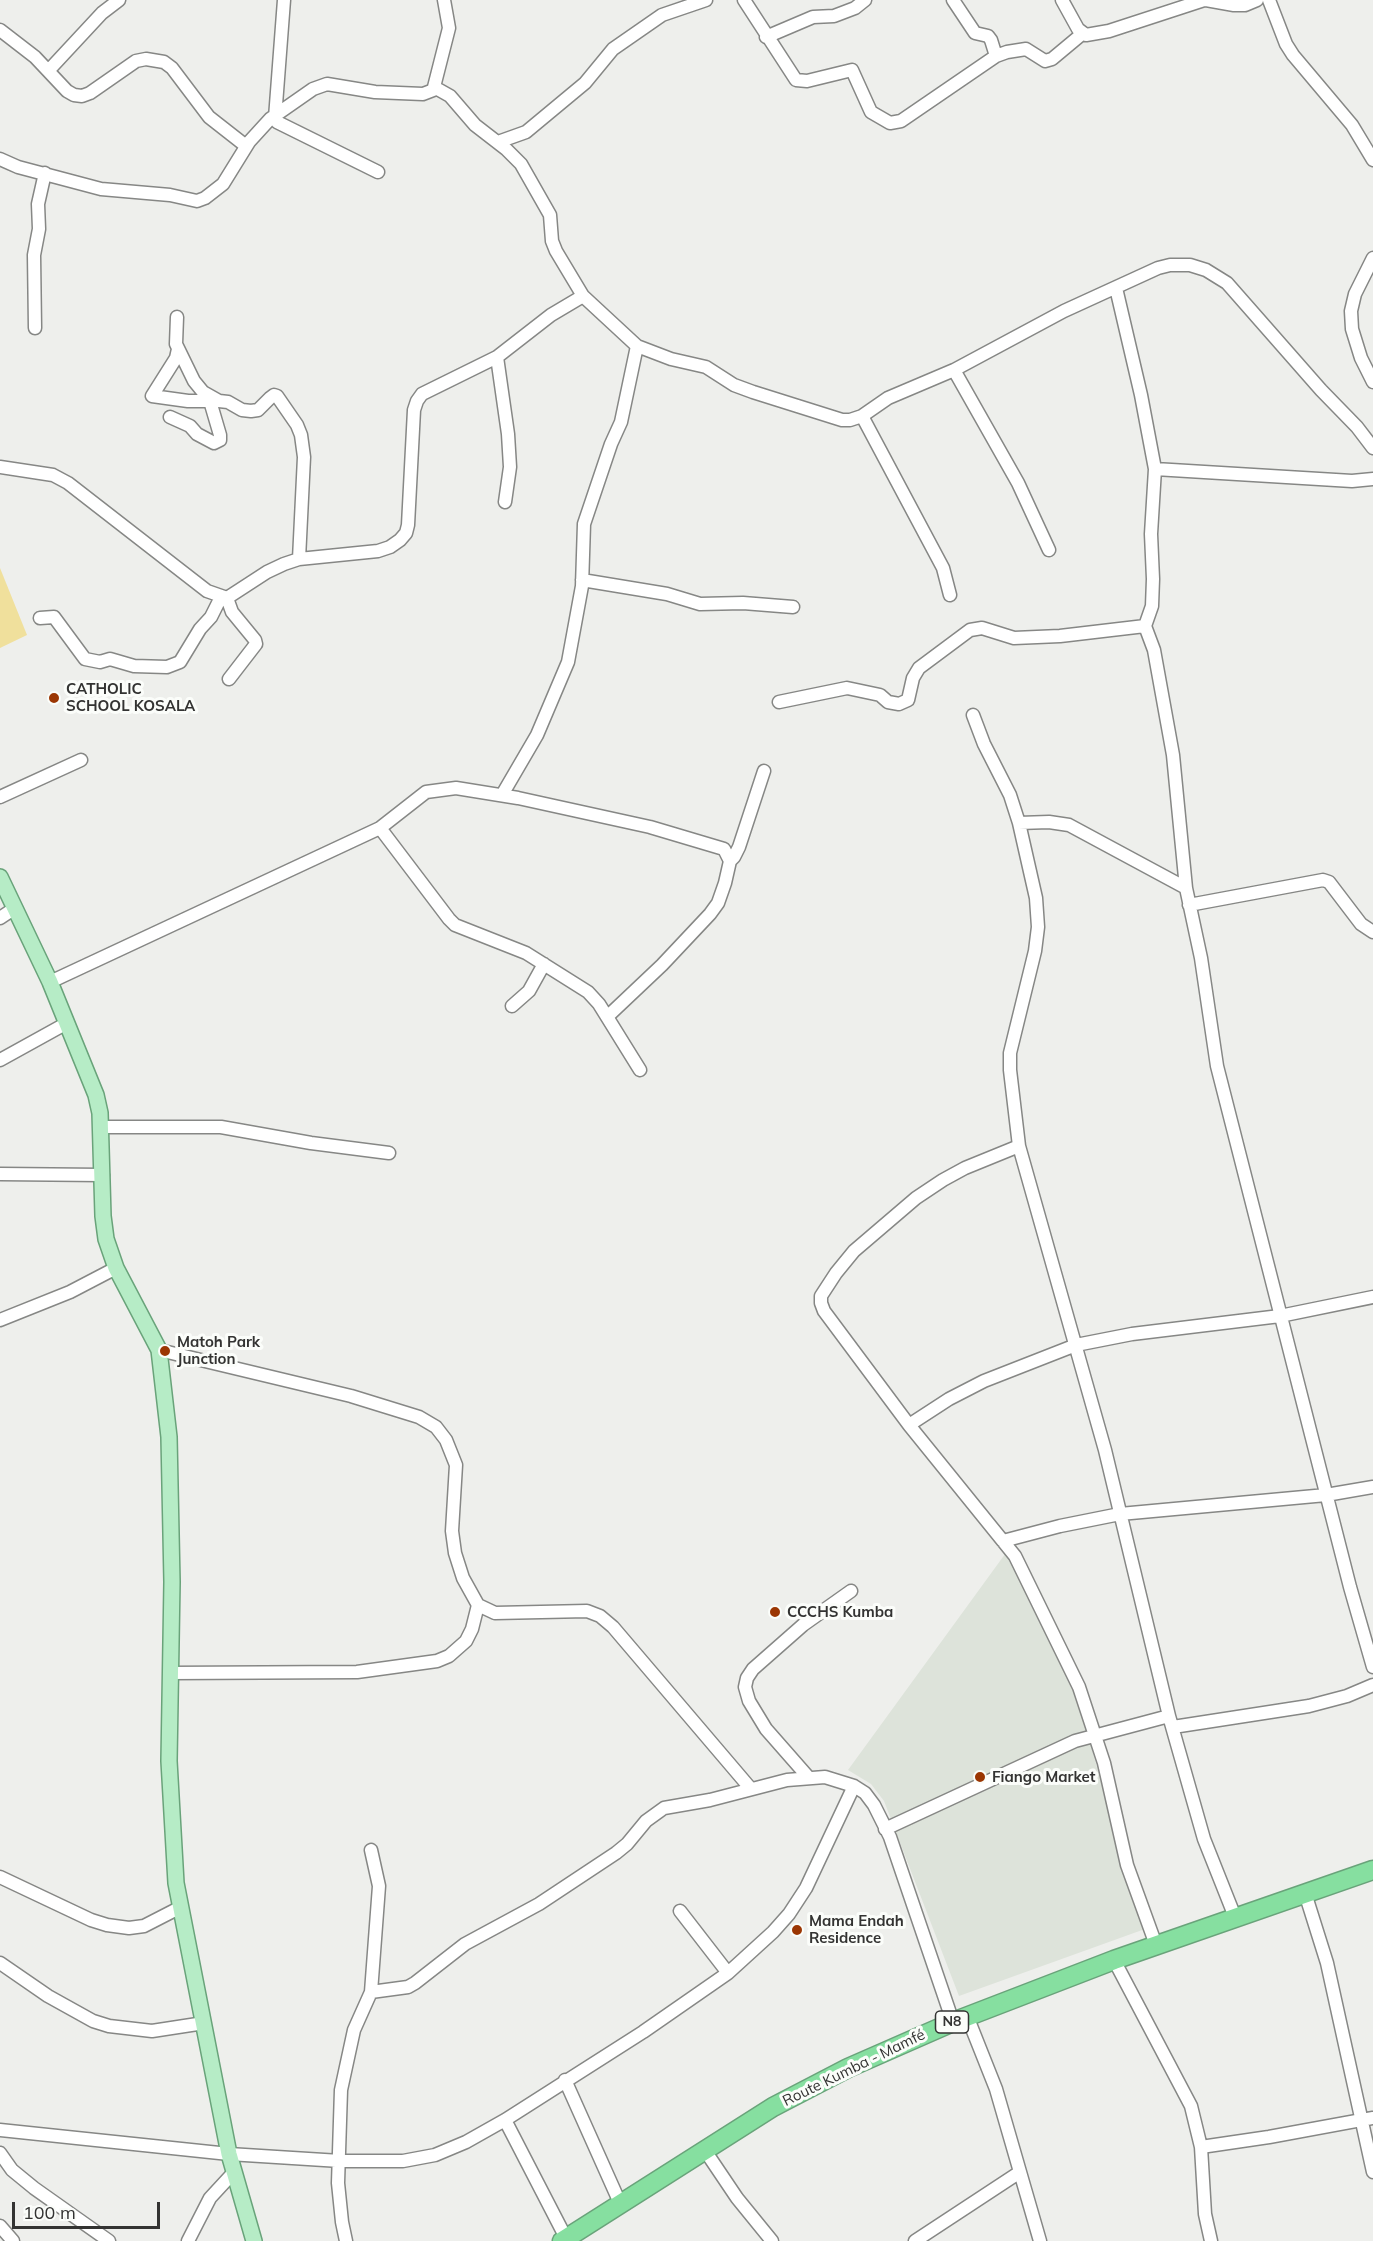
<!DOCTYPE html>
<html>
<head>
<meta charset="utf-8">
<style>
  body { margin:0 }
  #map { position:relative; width:1373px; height:2241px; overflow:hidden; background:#eeefec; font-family:Mulish,sans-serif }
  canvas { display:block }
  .scale { position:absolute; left:12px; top:2202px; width:148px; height:27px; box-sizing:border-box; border:3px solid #333332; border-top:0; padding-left:8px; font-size:18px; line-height:21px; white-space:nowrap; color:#333332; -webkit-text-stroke:4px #fbfdfa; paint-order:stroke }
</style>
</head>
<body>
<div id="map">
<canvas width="1373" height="2241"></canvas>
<div class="scale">100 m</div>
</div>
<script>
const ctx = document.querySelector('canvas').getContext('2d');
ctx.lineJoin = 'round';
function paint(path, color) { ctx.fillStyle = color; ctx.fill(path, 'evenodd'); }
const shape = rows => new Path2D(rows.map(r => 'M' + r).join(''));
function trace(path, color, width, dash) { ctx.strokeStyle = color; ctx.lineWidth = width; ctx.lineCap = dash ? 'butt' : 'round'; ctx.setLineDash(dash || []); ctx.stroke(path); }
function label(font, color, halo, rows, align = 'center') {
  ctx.font = font + ' Mulish,sans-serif'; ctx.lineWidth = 6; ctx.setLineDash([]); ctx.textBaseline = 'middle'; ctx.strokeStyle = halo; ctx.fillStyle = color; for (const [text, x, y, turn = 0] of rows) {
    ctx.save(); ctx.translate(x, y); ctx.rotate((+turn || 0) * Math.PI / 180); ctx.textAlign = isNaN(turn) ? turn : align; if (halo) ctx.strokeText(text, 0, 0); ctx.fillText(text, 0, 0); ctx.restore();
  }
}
paint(shape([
  [1008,1550,1073,1682,1127,1874,1145,1929,959,1996,884,1801,871,1784,848,1770]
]), '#dde3da');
paint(shape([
  [0,568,27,635,0,648]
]), '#f0e09c');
const minor = shape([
  [284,0,275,118,277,122,378,172],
  [444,0,449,28,434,87,450,96,475,125,506,149,521,164,550,215,552,241,556,251,583,296,637,346],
  [744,0,796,80,807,81,852,70,871,112,890,123,901,121,996,56],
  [953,0,975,33,988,36,991,40,996,56,1007,52,1026,49,1045,61,1052,59,1082,34],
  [1062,0,1078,29,1086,35,1109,31,1204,0],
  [1206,0,1234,5,1245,5,1257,0],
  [1269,0,1286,44,1293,55,1352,125,1373,160],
  [0,30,35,57,67,91,74,95,82,96,90,93,136,61,146,59,164,62,172,68,209,117,246,146],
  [766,37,813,17,834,16,855,8,865,0],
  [49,70,102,13,119,0],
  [498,142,526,132,585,83,613,49,662,15,706,0],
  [0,159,18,167,101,189,170,195,197,201,205,198,223,184,249,142,270,119,313,89,327,84,375,92,423,94,436,89],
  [1373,258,1355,294,1351,311,1352,329,1361,358,1373,382],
  [1116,288,1141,395,1155,469,1151,534,1153,579,1152,606,1145,626,1154,650,1173,755,1186,888,1201,958,1217,1066,1350,1587,1373,1667],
  [177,317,176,344,194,381,203,392,219,401,228,402,242,410,251,411,258,410,270,398,274,395,277,396,297,425,301,435,304,457,299,559],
  [35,328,34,255,39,229,38,204,45,173],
  [178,349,176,358,152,396,188,401,218,401],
  [497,357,508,434,510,467,505,502],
  [954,370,1018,483,1049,550],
  [862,416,943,568,950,595],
  [170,417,190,426,197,434,214,443,220,440,220,435,210,401],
  [0,467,53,475,68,483,207,591,227,598,267,572,284,564,299,559,378,551,390,547,400,540,406,533,408,525,414,410,417,401,422,394,497,357,551,315,583,296],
  [1155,469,1352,481,1373,479],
  [582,580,667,594,700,604,743,603,793,607],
  [227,598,232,612,255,640,256,644,229,679],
  [40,618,54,617,85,659,100,662,110,659,134,666,167,667,180,662,200,629,211,617,221,597],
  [779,702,847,688,880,695,888,702,899,704,908,700,913,678,919,668,970,630,982,628,1014,638,1060,636,1145,626],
  [973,715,984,744,1010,795,1019,823,1036,898,1038,927,1035,951,1010,1053,1010,1070,1019,1146,1105,1450,1169,1716,1204,1839,1235,1917],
  [502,795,537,735,568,662,582,586,584,524,611,444,621,422,637,346,671,359,706,367,734,385,753,392,842,420,850,420,862,416,888,398,954,370,1064,311,1158,268,1170,265,1190,265,1206,270,1227,283,1321,390,1357,427,1373,448],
  [0,797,81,760],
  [1019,823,1049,822,1069,825,1186,888],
  [380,828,426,792,456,788,518,798,650,827,724,849,730,861,725,883,718,903,710,914,662,965,607,1017],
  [730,861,734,857,739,847,764,771],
  [1189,905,1323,880,1329,882,1361,924,1373,932],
  [0,918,15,908],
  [50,982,380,828,449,919,455,925,526,953,588,992,599,1004,640,1070],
  [512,1006,529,991,544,964],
  [0,1060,67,1023],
  [101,1127,221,1127,311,1143,389,1153],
  [1019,1146,965,1168,943,1180,916,1198,854,1251,836,1273,821,1296,821,1303,824,1311,909,1425,1015,1556,1079,1687,1104,1763,1127,1865,1156,1945],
  [0,1174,103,1175],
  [0,1320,70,1292,116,1268],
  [159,1350,351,1396,419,1417,436,1427,446,1440,456,1465,452,1531,455,1553,463,1578,478,1605,495,1613,587,1611,600,1616,613,1627,751,1789],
  [909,1425,949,1399,984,1381,1076,1345,1132,1334,1280,1316,1373,1297],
  [1003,1541,1060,1526,1120,1514,1326,1495,1373,1487],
  [170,1673,357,1672,437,1661,449,1656,466,1641,472,1629,478,1605],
  [1173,1727,1309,1706,1347,1696,1373,1685],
  [809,1778,766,1729,749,1701,745,1687,747,1678,753,1669,803,1625,851,1591],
  [885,1829,1075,1741,1169,1716],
  [0,1877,91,1920,107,1925,129,1928,144,1926,181,1907],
  [1305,1893,1327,1963,1373,2172],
  [680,1911,728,1973],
  [1114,1960,1191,2106,1201,2147,1205,2214,1211,2241],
  [0,1963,48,1996,93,2021,109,2026,152,2031,204,2023],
  [371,1992,379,1886,371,1850],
  [967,2016,996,2089,1040,2241],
  [565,2080,620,2203],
  [505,2120,566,2238],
  [0,2130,229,2154,340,2161,403,2161,435,2155,466,2142,505,2120,643,2032,728,1973,773,1932,789,1914,806,1888,854,1786],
  [1201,2147,1269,2137,1373,2118],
  [704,2149,737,2198,772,2241],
  [0,2153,12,2170,34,2188,109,2241],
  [0,2226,13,2241],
  [188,2241,210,2198,234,2172],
  [346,2241,342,2222,338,2183,341,2090,354,2030,371,1992,408,1987,415,1983,465,1944,539,1904,616,1853,627,1844,646,1821,664,1808,710,1800,787,1780,825,1777,854,1786,865,1793,874,1805,890,1837,953,2022],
  [915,2241,1020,2172]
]);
const major = shape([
  [0,877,50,982,96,1095,100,1113,103,1216,106,1239,116,1268,159,1350,169,1437,172,1582,169,1761,176,1883,229,2154,254,2241]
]);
const highway = shape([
  [562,2241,773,2107,848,2068,953,2022,1114,1960,1373,1870]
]);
trace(minor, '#868785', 15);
trace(major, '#69a37a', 18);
trace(highway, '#69a37a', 21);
trace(minor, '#fff', 12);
trace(major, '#b6ecc6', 15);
trace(highway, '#86dfa0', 18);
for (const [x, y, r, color] of [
  [54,698,6,"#9b3603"],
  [165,1351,6,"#9b3603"],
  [775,1612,6,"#9b3603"],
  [980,1777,6,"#9b3603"],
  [797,1930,6,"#9b3603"]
]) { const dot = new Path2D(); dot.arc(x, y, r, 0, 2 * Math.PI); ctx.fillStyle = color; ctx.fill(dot); trace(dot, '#fbfdfa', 2); }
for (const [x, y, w] of [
  [952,2022,33]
]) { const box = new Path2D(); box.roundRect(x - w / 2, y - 11, w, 22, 4.5); ctx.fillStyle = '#fbfdfa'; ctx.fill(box); trace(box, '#333332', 1.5); }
label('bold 14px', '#333332', null, [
  ["N8",952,2022]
]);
label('bold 15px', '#333332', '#fbfdfa', [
  ["CATHOLIC",66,689],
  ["SCHOOL KOSALA",66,706],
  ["Matoh Park",177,1342],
  ["Junction",177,1359],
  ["CCCHS Kumba",787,1612],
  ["Fiango Market",992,1777],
  ["Mama Endah",809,1921],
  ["Residence",809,1938]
], 'left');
label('15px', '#333332', '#fbfdfa', [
  ["Route Kumba - Mamfé",854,2068,-26]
]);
</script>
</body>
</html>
